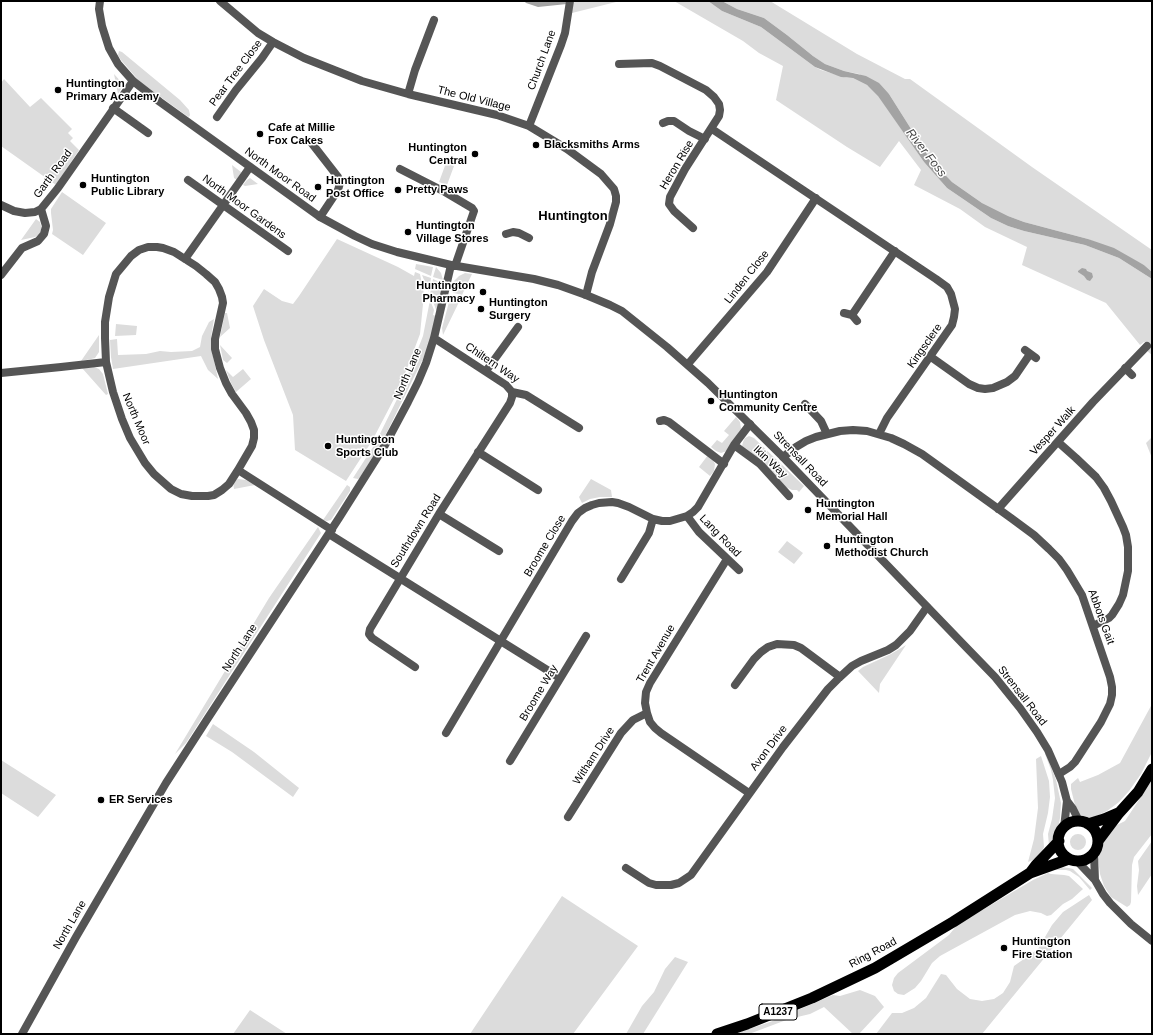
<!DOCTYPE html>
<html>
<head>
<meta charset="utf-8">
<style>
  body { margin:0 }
  #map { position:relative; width:1153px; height:1035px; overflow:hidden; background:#fff; font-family:Helvetica,sans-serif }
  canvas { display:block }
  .frame { position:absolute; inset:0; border:2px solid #000; pointer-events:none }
</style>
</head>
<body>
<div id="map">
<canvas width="1153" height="1035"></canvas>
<div class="frame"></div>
</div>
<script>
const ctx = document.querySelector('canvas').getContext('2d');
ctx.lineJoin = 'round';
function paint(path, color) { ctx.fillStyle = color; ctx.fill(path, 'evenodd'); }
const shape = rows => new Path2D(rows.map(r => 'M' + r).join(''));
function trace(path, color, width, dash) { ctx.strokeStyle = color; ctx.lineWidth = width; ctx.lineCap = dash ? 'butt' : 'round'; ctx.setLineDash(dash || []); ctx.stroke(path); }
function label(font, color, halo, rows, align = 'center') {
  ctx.font = font + ' Helvetica,sans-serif'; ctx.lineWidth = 3; ctx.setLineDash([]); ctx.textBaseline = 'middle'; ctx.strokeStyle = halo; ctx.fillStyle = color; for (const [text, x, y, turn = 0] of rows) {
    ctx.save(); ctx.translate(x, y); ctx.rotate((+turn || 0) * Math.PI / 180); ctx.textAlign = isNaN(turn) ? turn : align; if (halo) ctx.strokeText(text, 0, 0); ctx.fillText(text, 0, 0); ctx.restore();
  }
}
paint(shape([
  [578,1,620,1,572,13,572,3],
  [674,1,708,1,722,11,761,27,815,67,821,70,847,78,853,78,867,85,878,95,924,162,947,188,991,218,1008,226,1024,231,1085,245,1119,258,1152,279,1152,355,1147,351,1148,344,1144,342,1140,345,1106,303,1022,265,1027,247,985,227,960,209,914,185,921,170,899,141,880,167,847,147,776,100,783,66,759,53,743,41],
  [722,1,770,1,857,54,905,79,910,79,1032,167,1152,250,1152,272,1144,265,1088,239,1024,222,1008,216,982,203,952,182,930,159,889,94,859,74,844,71,825,64,813,56,787,35,764,18,737,9],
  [119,51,122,52,180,100,189,110,190,115,189,117,187,116,140,82,121,60,118,55],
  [114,74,123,84,121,89,118,94],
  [4,79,30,107,41,98,72,129,68,133,73,138,70,141,79,150,56,185,1,146,1,83],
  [446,163,454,166,447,185,439,182],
  [232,165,241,172,240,176,237,180,234,178],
  [250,178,258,184,245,186,243,185,247,180],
  [62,192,106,223,83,255,52,234,53,230,51,213,51,209],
  [36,219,40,222,41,226,41,232,38,235,35,237,21,240],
  [337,239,398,267,414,276,415,272,420,274,424,294,420,334,408,366,396,395,372,441,346,481,295,450,293,415,264,340,253,306,264,289,282,301,293,304,299,296],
  [416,264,433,267,431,276,415,269],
  [436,267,441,273,443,280,433,277],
  [465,273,472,274,462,295,454,293,451,291,454,281,459,276],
  [422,275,431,278,429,292],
  [433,279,442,283,437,312,430,294],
  [430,300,434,310,433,315,436,316,429,345,421,363,383,440,360,478,358,479,353,478,375,444,403,387,423,336],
  [453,300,459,302,443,335,442,328,449,302],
  [225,313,227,313,230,328,220,337],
  [214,319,211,337,212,352,218,379,208,370,201,356,113,369,111,357,110,340,117,339,118,355,146,354,160,351,171,352,192,351,200,347,202,336,209,322],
  [116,324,137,326,136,335,115,336],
  [99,335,99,352,95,358,91,359,81,361],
  [220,345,232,358,227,363,223,360],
  [94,367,99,369,103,374,108,394,106,395,82,368],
  [243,369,251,379,236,392,231,383,226,370,233,377],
  [736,417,740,422,741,429,727,451,721,453,716,451,711,447,717,440,722,443,729,435,724,431],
  [749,436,754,438,804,486,799,492,797,490,792,490,786,487,745,449,742,446,743,442,745,438],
  [1152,437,1152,458,1146,443],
  [708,455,713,460,715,464,714,471,710,476,699,467],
  [238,479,246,480,255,485,234,489,233,482],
  [591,479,611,490,612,497,600,497,590,499,582,503,579,497],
  [347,485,350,487,350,491,331,520,327,521,323,520],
  [318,527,321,533,186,743,175,754,269,598],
  [787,541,803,553,794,564,778,552],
  [906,645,880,684,879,693,858,671,863,667,891,654],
  [1152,704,1152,752,1141,774,1129,791,1119,802,1107,811,1092,818,1086,820,1081,817,1076,809,1071,789,1071,784,1078,778,1080,782,1098,775,1120,763],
  [213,724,254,752,299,788,293,797,232,752,206,736],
  [1046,753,1056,780,1061,803,1060,818,1058,828,1055,837,1049,846,1048,834,1052,819,1055,798,1053,780,1051,770,1045,754],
  [1041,756,1049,781,1050,797,1048,813,1043,834,1044,847,1042,851,1035,859,1028,862,1034,839,1038,808,1036,759],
  [1,760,56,795,38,817,1,793],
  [1152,780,1152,834,1134,857,1132,865,1131,902,1130,905,1127,907,1111,897,1104,886,1100,874,1098,859,1100,848,1106,836,1115,826,1125,821],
  '1070 842a8 8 0 1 1 16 0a8 8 0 1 1-16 0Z',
  [1152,841,1152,874,1138,895,1137,886,1139,870,1138,861],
  [1060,867,1069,868,1073,869,1092,888,1090,890,1079,877,1070,871,1066,870,1053,870],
  [1048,873,1051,874,1064,875,1069,876,1083,889,1072,899,1063,904,1051,915,1047,916,1041,913,1030,911,1015,915,940,956,932,963,921,981,915,988,904,995,898,994,894,991,892,985,894,978,898,973,949,935,957,925,1033,880],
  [1089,895,1092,900,982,1034,876,1034,892,1013,902,1013,914,1008,926,998,941,974,946,975,957,989,970,999,982,1001,994,999,1003,993,1010,982,1014,966,1038,949,1052,925,1063,912],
  [562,896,638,946,573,1034,470,1034],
  [675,957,688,962,643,1034,626,1034,642,1006,654,992,665,969],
  [860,990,875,996,884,1007,859,1034,853,1034,824,1007,810,1014,789,1019,749,1034,734,1034,770,1022,833,995,840,996],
  [250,1010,287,1034,233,1034]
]), '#dcdcdc');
paint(shape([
  [524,1,567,1,567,4,538,7,526,3],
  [708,1,722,1,737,9,764,18,787,35,813,56,825,64,844,71,866,76,879,83,889,94,930,159,952,182,982,203,1008,216,1024,222,1088,239,1114,248,1144,265,1152,272,1152,279,1119,258,1085,245,1024,231,1008,226,991,218,947,188,924,162,878,96,867,85,853,78,841,77,815,67,761,27,722,11],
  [1082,268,1086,269,1087,271,1092,273,1093,277,1090,281,1087,280,1084,276,1078,272,1078,271]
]), '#a3a3a3');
trace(shape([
  [220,1,258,33,273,42,304,58,362,81,408,94,497,115,529,126,567,149,601,174,614,189,616,196,616,202,610,224,592,272,586,295],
  [619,64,652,63,660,66,706,90,714,97,719,104,720,110,719,116,685,169,670,197,669,204,674,211,693,228],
  [408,94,415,70,434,20],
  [113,108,148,133],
  [217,117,236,90,262,58,273,42],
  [663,123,668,121,674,121,689,131,705,139],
  [529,126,561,45,565,33,570,1],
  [712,129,936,279,947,287,951,294,955,309,954,317,952,325,887,418,879,434],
  [310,141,338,177,340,183,338,190,320,217],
  [400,169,445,192,472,208,474,211,455,266],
  [188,180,288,251],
  [1,205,14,211,25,213,35,212,41,209,58,188,133,81],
  [506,234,513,232,519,233,529,238],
  [185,259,250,167],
  [1,275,22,248,38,241,44,234,46,226,41,209],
  [844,313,852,315,857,321],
  [852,315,895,251],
  [434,338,506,385,512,392,526,395,579,428],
  [1025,350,1036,358],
  [931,357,969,384,978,388,985,389,993,388,1007,382,1015,376,1030,354],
  [688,364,767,272,816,198],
  [1125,368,1132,375],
  [486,371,518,327],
  [1,373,61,367,106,362],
  [805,404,821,421,827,434],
  [660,421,664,420,669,422,724,464],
  [1058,442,1076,458,1096,477,1104,488,1111,501,1123,527,1126,535,1128,547,1128,571,1123,595,1119,604,1112,615,1109,618,1093,626],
  [734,445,760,464,789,496],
  [478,452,538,490],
  [783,457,796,447,806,441,816,437,840,431,853,430,867,431,891,438,904,444,922,454,1011,518,1034,535,1049,549,1059,559,1067,570,1082,595,1110,677,1112,687,1112,695,1110,704,1101,722,1075,762,1070,767,1059,774],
  [238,470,252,446,254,438,254,430,251,422,246,413,232,394,226,383,220,368,215,349,215,339,223,303,222,297,219,289,215,282,206,274,196,266,174,252,163,248,157,247,148,247,139,250,131,256,116,274,109,297,105,322,105,338,106,362,113,392,122,419,130,438,145,463,154,474,171,489,181,494,192,496,208,496,214,495,222,490,229,484,238,470,332,530],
  [998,509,1093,402,1147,346],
  [439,514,499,551],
  [687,516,699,532,739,570],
  [329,534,560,678],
  [727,559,650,683,646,692,645,703,647,713,650,722,655,728,661,733,749,793],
  [621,579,649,533,653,519],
  [415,667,372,638,369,634,370,629,439,514,510,403,512,397,512,392],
  [735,685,754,659,761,652,768,647,777,644,794,645,801,648,840,677],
  [446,733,503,637,572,521,578,513,585,508,592,505,599,503,612,502,618,503,629,507,653,519,662,521,670,521,687,516,693,512,698,507,734,445,750,424],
  [510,761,586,636],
  [568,817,621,733,633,720,647,713],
  [626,868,649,883,656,885,671,885,679,883,691,875,783,747,828,689,840,677,852,666,861,661,888,650,896,645,910,631,927,607],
  [22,1034,76,937,166,783,208,718,339,518,385,445,408,402,418,382,426,363,434,338,451,265]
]), '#555', 8);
trace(shape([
  [100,1,99,9,102,26,109,48,118,64,133,81,160,102,320,217,355,236,372,244,397,252,451,265,534,279,558,285,586,295,610,305,622,311,667,347,708,383,783,457,964,645,995,677,1020,708,1037,732,1048,750,1062,782,1067,801,1064,828],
  [1067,801,1073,809,1079,821],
  [1094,854,1095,880,1103,894,1110,903,1131,924,1152,941],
  [1077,861,1095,880]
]), '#555', 8);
trace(shape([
  '1058 841a20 20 0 1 1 40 0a20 20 0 1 1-40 0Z',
  [1088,824,1104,819,1118,813],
  [1098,841,1119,813,1138,792,1152,769],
  [1030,873,1036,865,1059,841],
  [717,1034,747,1024,812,998,875,968,953,922,1030,873,1069,859]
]), '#000', 11);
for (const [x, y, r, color] of [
  [58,90,4,"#000"],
  [260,134,4,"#000"],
  [536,145,4,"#000"],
  [475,154,4,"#000"],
  [83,185,4,"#000"],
  [318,187,4,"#000"],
  [398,190,4,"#000"],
  [408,232,4,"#000"],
  [483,292,4,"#000"],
  [481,309,4,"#000"],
  [711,401,4,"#000"],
  [328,446,4,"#000"],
  [808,510,4,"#000"],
  [827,546,4,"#000"],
  [101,800,4,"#000"],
  [1004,948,4,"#000"]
]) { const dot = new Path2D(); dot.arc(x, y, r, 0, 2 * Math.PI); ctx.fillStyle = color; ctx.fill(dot); trace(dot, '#fff', 1.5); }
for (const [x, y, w] of [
  [778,1012,38]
]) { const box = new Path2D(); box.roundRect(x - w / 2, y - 8, w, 16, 3); ctx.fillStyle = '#fff'; ctx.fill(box); trace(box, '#000', 1); }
label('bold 10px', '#000', null, [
  ["A1237",778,1012]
]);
label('11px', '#000', '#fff', [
  ["Church Lane",542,60,-70],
  ["Pear Tree Close",236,73,-53],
  ["The Old Village",474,99,14],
  ["Heron Rise",677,165,-59],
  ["Garth Road",53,174,-54],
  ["North Moor Road",280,175,36],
  ["North Moor Gardens",244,207,36],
  ["Linden Close",747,277,-52],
  ["Kingsclere",925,346,-55],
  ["Chiltern Way",492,363,34],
  ["North Lane",408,374,-67],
  ["North Moor",136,419,67],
  ["Vesper Walk",1053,431,-48],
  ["Strensall Road",800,459,46],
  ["Ikin Way",770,462,43],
  ["Southdown Road",416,531,-58],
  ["Lang Road",720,536,46],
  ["Broome Close",545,546,-59],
  ["Abbots Gait",1101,617,70],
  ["North Lane",240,648,-57],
  ["Trent Avenue",656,654,-60],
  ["Broome Way",539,693,-59],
  ["Strensall Road",1022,696,52],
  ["Avon Drive",769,748,-53],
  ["Witham Drive",594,756,-57],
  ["North Lane",70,925,-60],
  ["Ring Road",873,953,-28]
]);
label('bold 11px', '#000', '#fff', [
  ["Huntington",66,84],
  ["Primary Academy",66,97],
  ["Cafe at Millie",268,128],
  ["Fox Cakes",268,141],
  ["Blacksmiths Arms",544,145],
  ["Huntington",467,148,"right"],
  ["Central",467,161,"right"],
  ["Huntington",91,179],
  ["Public Library",91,192],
  ["Huntington",326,181],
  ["Post Office",326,194],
  ["Pretty Paws",406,190],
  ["Huntington",416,226],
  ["Village Stores",416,239],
  ["Huntington",475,286,"right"],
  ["Pharmacy",475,299,"right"],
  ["Huntington",489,303],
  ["Surgery",489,316],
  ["Huntington",719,395],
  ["Community Centre",719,408],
  ["Huntington",336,440],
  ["Sports Club",336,453],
  ["Huntington",816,504],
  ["Memorial Hall",816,517],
  ["Huntington",835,540],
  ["Methodist Church",835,553],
  ["ER Services",109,800],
  ["Huntington",1012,942],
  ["Fire Station",1012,955]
], 'left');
label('italic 12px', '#444', '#fff', [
  ["River Foss",926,153,52]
]);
label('bold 13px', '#000', '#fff', [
  ["Huntington",573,216]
]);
</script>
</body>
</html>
